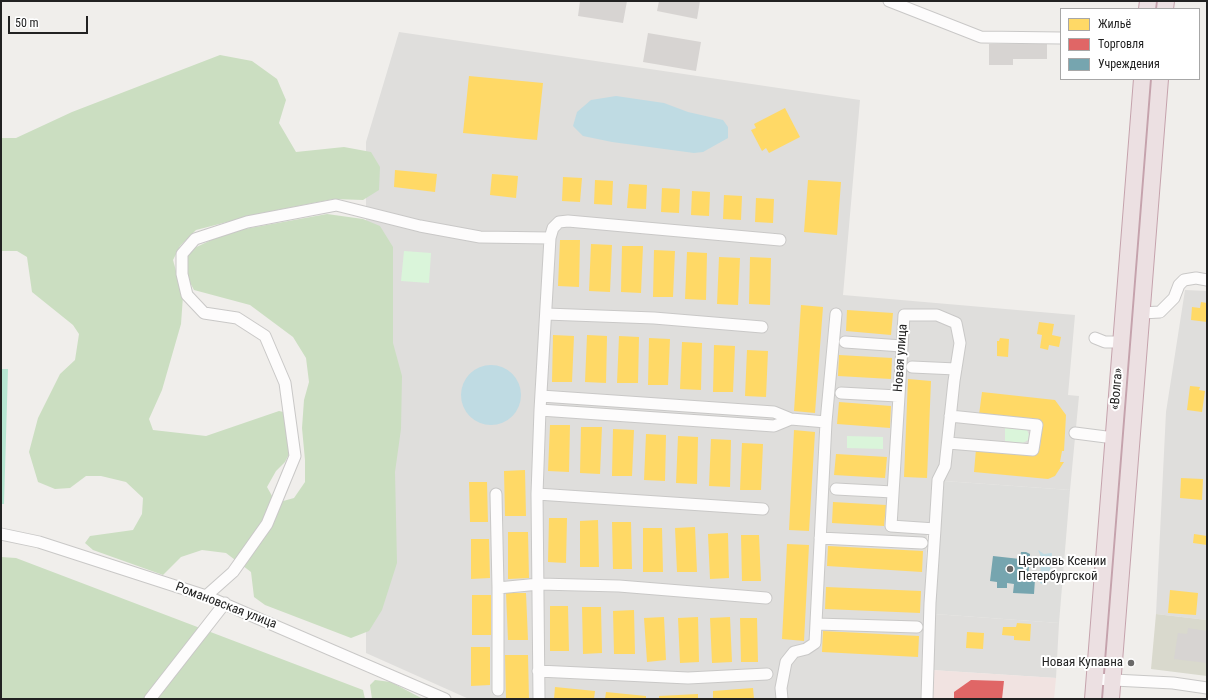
<!DOCTYPE html>
<html>
<head>
<meta charset="utf-8">
<style>
  body { margin:0 }
  #map { position:relative; width:1208px; height:700px; overflow:hidden; background:#f0eeeb; font-family:"Roboto Condensed",sans-serif }
  canvas { display:block }
  .frame { position:absolute; inset:0; border:2px solid #222; pointer-events:none }
  .legend { position:absolute; left:1060px; top:8px; width:140px; height:72px; box-sizing:border-box; background:#fff; border:1px solid #a7a7a7; margin:0; padding:5px 7px; list-style:none; font-size:12px; color:#222 }
  .legend li { display:flex; align-items:center; gap:8px; height:20px }
  .legend b { width:20px; border:1px solid #a7a7a7 }
  .scale { position:absolute; left:8px; top:16px; width:80px; height:18px; box-sizing:border-box; border:2px solid #222; border-top:0; padding-left:5px; font-size:12px; line-height:14px; white-space:nowrap; color:#222; -webkit-text-stroke:3px #fff; paint-order:stroke }
</style>
</head>
<body>
<div id="map">
<canvas width="1208" height="700"></canvas>
<div class="frame"></div>
<ul class="legend">
<li><b style="height:11px;background:#ffd966"></b>Жильё</li>
<li><b style="height:11px;background:#e06666"></b>Торговля</li>
<li><b style="height:11px;background:#76a5af"></b>Учреждения</li>
</ul>
<div class="scale">50 m</div>
</div>
<script>
const ctx = document.querySelector('canvas').getContext('2d');
ctx.lineJoin = 'round';
function paint(path, color) { ctx.fillStyle = color; ctx.fill(path, 'evenodd'); }
const shape = rows => new Path2D(rows.map(r => 'M' + r).join(''));
function trace(path, color, width, dash) { ctx.strokeStyle = color; ctx.lineWidth = width; ctx.lineCap = dash ? 'butt' : 'round'; ctx.setLineDash(dash || []); ctx.stroke(path); }
function label(font, color, halo, rows, align = 'center') {
  ctx.font = font + ' "Roboto Condensed",sans-serif'; ctx.lineWidth = 4; ctx.setLineDash([]); ctx.textBaseline = 'middle'; ctx.strokeStyle = halo; ctx.fillStyle = color; for (const [text, x, y, turn = 0] of rows) {
    ctx.save(); ctx.translate(x, y); ctx.rotate((+turn || 0) * Math.PI / 180); ctx.textAlign = isNaN(turn) ? turn : align; if (halo) ctx.strokeText(text, 0, 0); ctx.fillText(text, 0, 0); ctx.restore();
  }
}
paint(shape([
  [399,32,860,100,843,295,1075,315,1068,395,1079,396,1070,490,944,481,941,535,927,534,922,699,469,699,366,653,366,142],
  [1185,290,1207,291,1207,620,1156,614,1166,412],
  [935,614,1059,623,1056,678,931,670]
]), '#dfdedc');
paint(shape([
  [931,670,1056,678,1054,699,931,699]
]), '#f1e3e1');
paint(shape([
  [944,481,1070,490,1059,623,935,614]
]), '#dededc');
paint(shape([
  [1156,614,1207,620,1207,676,1151,669]
]), '#d9d9cd');
paint(shape([
  [220,55,252,61,277,79,286,100,279,123,296,152,344,147,371,152,380,167,379,190,363,200,334,199,262,213,196,230,180,246,173,260,183,296,181,324,162,390,149,419,153,430,206,436,279,411,288,413,291,431,289,454,285,462,276,471,267,487,276,503,294,498,305,482,305,460,302,428,304,400,309,382,306,358,293,337,250,305,194,290,186,275,186,252,228,232,327,214,363,219,380,226,393,247,393,343,402,376,401,429,395,472,397,563,382,610,369,631,351,638,265,605,254,597,251,572,226,553,202,550,181,557,163,575,93,550,85,543,90,536,133,530,142,514,143,498,126,482,101,476,86,476,70,488,55,489,38,482,29,452,38,418,60,374,75,360,79,334,73,325,32,292,27,257,17,251,1,251,1,138,16,138,72,112],
  [1,557,16,558,363,690,365,699,1,699],
  [375,680,391,682,423,699,372,699,370,685]
]), '#cbdec1');
paint(shape([
  [404,251,431,253,429,283,401,281],
  [1005,428,1027,430,1029,435,1028,440,1023,443,1005,441],
  [847,436,883,437,883,449,847,448]
]), '#daf5da');
paint(shape([
  [1,369,8,369,4,504,1,504]
]), '#b7e6d2');
paint(shape([
  [616,96,664,103,688,112,723,120,728,127,728,138,703,152,694,153,612,142,583,136,573,126,577,112,591,100],
  '461 395a30 30 0 1 1 60 0a30 30 0 1 1-60 0Z',
  [1038,550,1044,554,1052,553,1049,581,1044,585,1040,583,1041,557]
]), '#bfdbe3');
paint(shape([
  [469,76,543,83,537,140,463,133],
  [785,108,800,137,769,153,766,148,762,151,751,130,756,128,754,124],
  [395,170,437,174,435,192,394,187],
  [492,174,518,176,516,198,490,195],
  [563,177,582,178,580,202,562,201],
  [595,180,613,181,612,205,594,204],
  [808,180,841,182,837,235,804,232],
  [629,184,647,185,646,209,627,208],
  [662,188,680,189,679,213,661,212],
  [692,191,710,192,709,216,691,215],
  [724,195,742,196,741,220,723,219],
  [756,198,774,199,773,223,755,222],
  [560,240,580,240,579,287,558,286],
  [591,244,612,245,610,292,589,291],
  [622,246,643,246,641,293,621,292],
  [654,250,675,251,673,297,653,297],
  [687,252,707,253,706,300,685,299],
  [719,257,740,258,738,305,717,304],
  [750,257,771,258,770,305,749,304],
  [1201,302,1207,303,1207,322,1191,320,1192,307,1200,308],
  [801,305,823,307,815,413,794,411],
  [847,310,893,313,891,335,846,331],
  [1039,322,1054,324,1052,335,1061,337,1059,347,1049,345,1048,350,1040,348,1042,335,1037,334],
  [553,335,574,336,572,382,552,382],
  [587,335,607,336,606,383,585,382],
  [619,336,639,337,638,383,617,383],
  [649,338,670,339,668,385,648,385],
  [1000,338,1009,339,1008,357,997,356,997,341,999,341],
  [682,342,702,343,701,390,680,389],
  [714,345,735,346,733,392,713,392],
  [747,350,768,351,766,397,745,396],
  [839,355,892,358,891,379,838,376],
  [908,379,931,381,927,478,904,477],
  [1190,386,1200,387,1199,390,1205,391,1202,412,1187,410],
  [982,392,1055,400,1066,415,1064,451,1062,451,1060,462,1064,462,1055,476,1048,479,974,472,976,449,1034,455,1037,454,1040,447,1042,427,979,415],
  [839,402,891,406,890,428,837,424],
  [550,425,570,425,569,472,548,471],
  [581,427,602,427,600,474,580,473],
  [613,429,634,430,632,476,612,476],
  [794,430,815,432,809,531,789,530],
  [646,434,666,435,665,481,644,480],
  [678,436,698,437,697,484,676,483],
  [711,439,731,440,730,487,709,486],
  [742,443,763,444,761,490,740,490],
  [836,454,887,457,885,478,834,475],
  [525,470,526,516,505,516,504,471],
  [1181,478,1203,479,1202,500,1180,498],
  [469,482,487,482,488,522,470,522],
  [833,502,886,505,884,526,832,523],
  [549,518,567,518,566,563,548,562],
  [598,520,599,567,580,567,580,521],
  [612,522,631,522,632,569,613,569],
  [695,527,697,572,677,572,675,528],
  [643,528,662,528,663,572,643,572],
  [508,532,528,532,529,578,508,579],
  [728,533,729,578,710,579,708,534],
  [1194,534,1207,536,1207,545,1193,543],
  [741,535,759,535,761,581,742,581],
  [471,539,489,539,490,578,471,579],
  [787,544,809,545,804,641,782,639],
  [828,546,923,551,922,572,827,566],
  [826,587,921,591,920,613,825,609],
  [1170,590,1198,593,1196,615,1168,613],
  [506,593,526,593,528,640,508,640],
  [472,595,491,595,491,635,472,635],
  [550,606,568,606,569,651,550,651],
  [582,607,601,607,602,653,583,654],
  [634,610,635,654,614,654,613,611],
  [664,617,666,660,647,662,644,618],
  [698,617,699,662,680,663,678,618],
  [730,617,732,662,712,663,710,618],
  [740,618,757,618,758,662,741,662],
  [1017,623,1031,624,1030,641,1014,640,1014,636,1002,635,1003,627,1016,627],
  [823,631,919,636,918,657,822,652],
  [967,632,984,633,983,649,966,648],
  [471,647,490,647,490,685,471,686],
  [505,655,528,655,529,699,506,699],
  [555,687,595,691,594,699,554,699],
  [753,688,754,699,713,699,713,691],
  [606,692,646,696,646,699,605,699],
  [698,694,698,699,659,699,659,696]
]), '#ffd966');
paint(shape([
  [971,680,1004,681,1002,699,954,699,954,692]
]), '#e06666');
paint(shape([
  [1021,552,1026,552,1030,554,1028,579,1035,579,1034,594,1013,593,1014,584,1007,583,1007,588,997,588,997,582,990,581,993,556,1020,559]
]), '#76a5af');
paint(shape([
  [580,1,627,1,623,23,578,16],
  [659,1,700,1,697,19,657,11],
  [648,33,701,42,696,71,643,62],
  [989,44,1047,44,1047,59,1013,59,1013,65,989,65],
  [1188,628,1207,631,1207,663,1174,659,1178,633,1187,634]
]), '#d7d4d2');
const minor = shape([
  [889,1,981,37,1061,38],
  [1142,313,1160,312,1174,298,1179,285,1184,280,1196,278,1207,280],
  [546,314,654,318,762,327],
  [1095,338,1105,342,1121,342],
  [845,342,902,346],
  [912,367,956,369],
  [841,393,898,396],
  [541,396,774,412,791,419,826,422],
  [540,410,774,426,791,419],
  [1075,433,1114,438],
  [948,443,1033,450,1037,425,950,416],
  [836,489,893,492],
  [496,494,498,588,539,584,619,586,766,598],
  [537,494,763,509],
  [1,534,39,542,206,596,445,699],
  [820,538,922,543],
  [498,588,498,690],
  [206,596,233,572,267,524,295,456,285,383,265,336,237,318,204,313,187,295,182,274,182,254,195,239,247,222,336,205,420,226,480,237,550,238],
  [816,624,917,627],
  [538,671,688,678,767,674],
  [1094,679,1173,683,1207,688],
  [150,699,225,603],
  [539,699,537,494,540,410,550,238,553,228,559,222,568,221,780,240],
  [782,699,781,688,786,662,794,652,806,649,815,643,826,422,836,314],
  [927,699,930,603,935,529,938,480,945,466,954,381,960,343,956,323,937,315,904,315,891,526,935,529]
]);
const highway = shape([
  [1147,9,1148,1],
  [1165,9,1166,1],
  [1093,699,1142,79],
  [1111,699,1160,79]
]);
trace(minor, '#c9c8c7', 13);
trace(highway, '#c5a2ac', 18);
trace(minor, '#fdfcfc', 11);
trace(highway, '#ece0e2', 16);
for (const [x, y, r, color] of [
  [1010,569,4,"#6a6968"],
  [1131,663,4,"#6a6968"]
]) { const dot = new Path2D(); dot.arc(x, y, r, 0, 2 * Math.PI); ctx.fillStyle = color; ctx.fill(dot); trace(dot, '#fff', 1.5); }
label('13px', '#222', '#fff', [
  ["Новая улица",901,358,-86],
  ["«Волга»",1117,389,-85],
  ["Романовская улица",226,606,21]
]);
label('13px', '#222', '#fff', [
  ["Церковь Ксении",1018,562],
  ["Петербургской",1018,577],
  ["Новая Купавна",1123,663,"right"]
], 'left');
</script>
</body>
</html>
